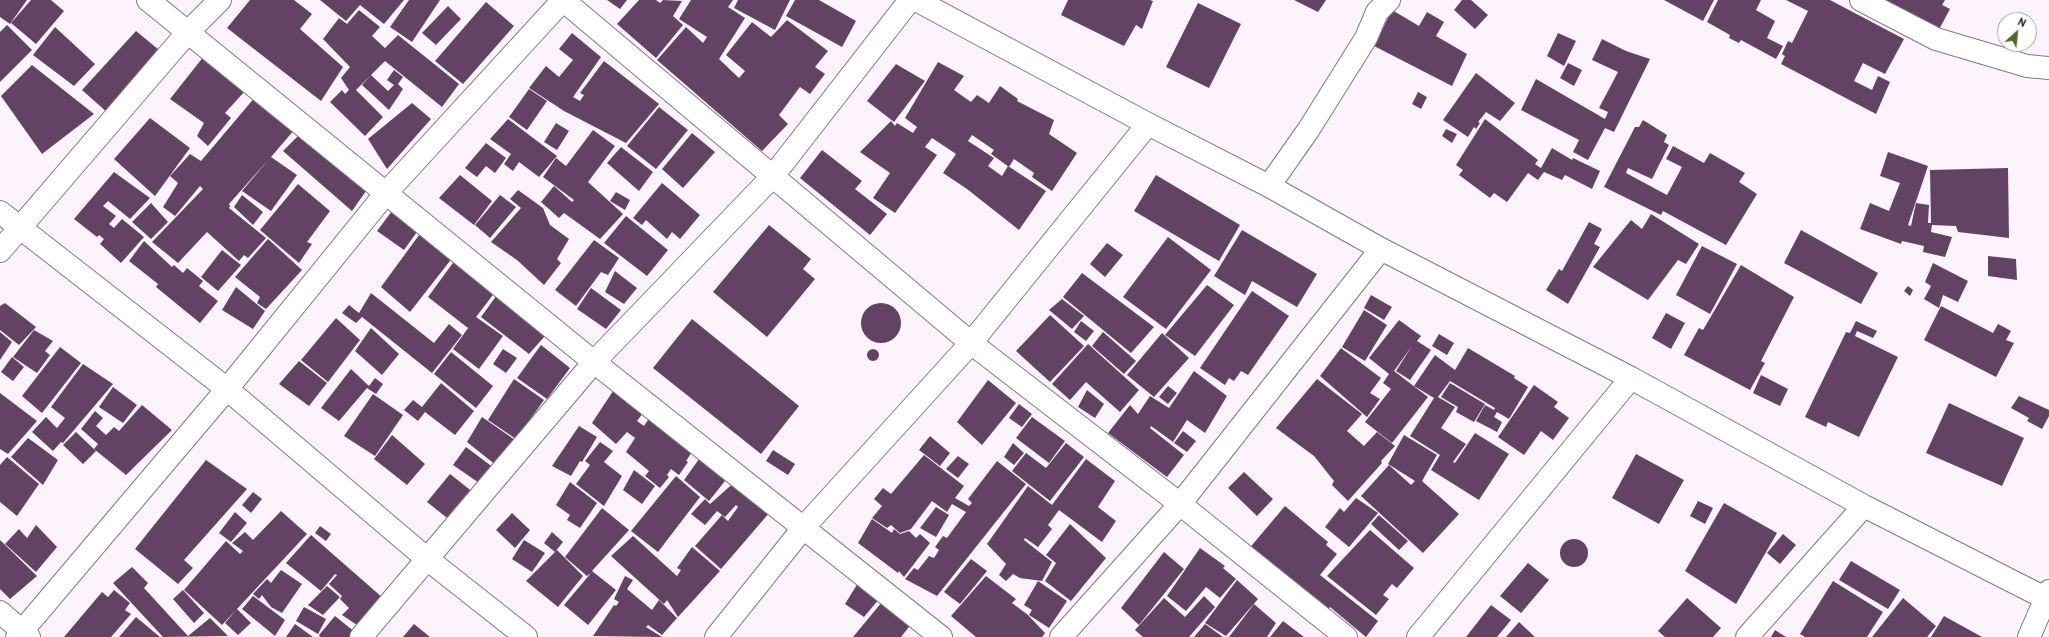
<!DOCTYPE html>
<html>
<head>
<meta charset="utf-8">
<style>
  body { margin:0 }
  #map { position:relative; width:2049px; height:637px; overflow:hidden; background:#fdf3fd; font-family:"PT Sans",sans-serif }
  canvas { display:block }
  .north { position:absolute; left:1997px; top:12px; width:40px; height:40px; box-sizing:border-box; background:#fff; border:1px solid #a3a2a3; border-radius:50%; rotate:27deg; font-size:11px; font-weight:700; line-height:16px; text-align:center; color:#1a171a }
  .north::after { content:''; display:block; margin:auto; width:14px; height:18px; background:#4a6d26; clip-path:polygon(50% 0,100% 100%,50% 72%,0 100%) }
</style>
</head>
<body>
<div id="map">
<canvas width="2049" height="637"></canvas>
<div class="north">N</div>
</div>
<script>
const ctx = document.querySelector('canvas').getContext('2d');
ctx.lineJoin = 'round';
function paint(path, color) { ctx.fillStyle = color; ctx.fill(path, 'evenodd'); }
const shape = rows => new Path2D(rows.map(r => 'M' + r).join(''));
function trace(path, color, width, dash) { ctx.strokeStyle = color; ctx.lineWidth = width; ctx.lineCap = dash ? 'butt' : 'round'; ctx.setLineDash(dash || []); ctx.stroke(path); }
paint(shape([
  [0,0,27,0,10,24,0,17],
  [31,0,51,0,64,11,36,44,11,23],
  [250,0,294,0,312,14,300,29,343,67,321,101,227,28],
  [320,0,404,0,384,24,360,5,346,21],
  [409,0,440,0,412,42,390,27],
  [607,0,627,0,620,9],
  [639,0,656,0,660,3,663,0,682,1,673,16,683,25,656,58,617,24],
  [691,0,733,0,728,7,745,18,719,59,739,78,745,71,726,55,752,22,771,37,787,20,828,51,815,67,825,74,810,94,800,87,779,115,788,124,762,151,657,60,686,27,703,43,707,37,679,19],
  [738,0,790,0,775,30,734,8],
  [795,0,819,0,856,21,842,47,786,16],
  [1068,0,1150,0,1153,1,1142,29,1136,25,1124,46,1061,15],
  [1294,0,1326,0,1318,12],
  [1462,0,1471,0,1488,15,1475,29,1454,10],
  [1664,0,1714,0,1703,21],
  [1718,0,1761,0,1756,10,1775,21,1767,38,1783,46,1776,59,1741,40,1739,43,1729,38,1730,35,1707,22],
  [1786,0,1830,0,1904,39,1885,74,1863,63,1854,81,1872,90,1878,76,1890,82,1876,114,1781,64,1785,56,1782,54,1788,41,1792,43,1808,11],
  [1867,0,1945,0,1942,5,1950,9,1935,37],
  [486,2,514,26,463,84,435,61],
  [1198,3,1241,24,1209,88,1166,67],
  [448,6,461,19,436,45,422,33],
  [359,10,380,27,372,36,385,48,398,35,459,84,442,107,385,61,356,90,383,117,365,136,330,102,342,90,345,94,349,90,341,78,350,67,323,39,339,18,347,24],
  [1392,10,1419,26,1427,12,1444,22,1436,36,1467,54,1452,86,1374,46],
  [7,25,32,50,0,82,0,32],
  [55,27,95,64,74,86,33,55],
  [136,31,164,54,109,114,82,90],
  [572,33,601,57,573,97,580,101,584,95,580,93,604,61,659,104,626,143,564,111,529,88,546,66,559,77,573,60,559,49],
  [1558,33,1576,41,1564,66,1547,56],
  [1602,39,1626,51,1650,59,1614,132,1605,128,1588,160,1573,152,1579,140,1521,110,1536,79,1605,119,1608,112,1599,108,1618,72,1592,60],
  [204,56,245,91,225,113,231,118,208,146,197,136,204,123,170,99],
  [938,62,964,76,954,90,971,102,977,95,989,103,1000,86,1018,99,1017,101,1054,120,1049,134,1077,153,1052,191,1032,177,1034,173,1014,159,1009,167,991,154,994,150,972,135,968,141,994,158,988,166,1002,176,1008,166,1046,191,1019,230,967,189,943,173,956,154,932,138,925,147,937,155,895,213,873,198,890,173,860,152,891,121,895,126,897,123,913,133,917,127,905,118],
  [1568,63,1582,70,1574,86,1560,78],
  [896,64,925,81,894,122,867,101],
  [32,65,94,114,42,154,1,96],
  [394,70,403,77,398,84,403,89,389,110,362,85,371,75,388,91,394,85,387,80],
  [1476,73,1515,103,1500,121,1486,112,1478,122,1480,123,1476,129,1474,127,1468,137,1443,120],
  [529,89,547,101,527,130,509,117],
  [1418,92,1427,97,1421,109,1412,104],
  [256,96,295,129,271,157,297,175,271,211,242,191,269,159,229,204,230,206,229,208,266,238,248,258,244,255,239,261,207,232,178,263,152,242,203,189,200,186,175,216,163,207,178,183,170,176,190,154,201,161],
  [412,103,431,119,387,169,368,139],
  [659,107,688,130,656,169,627,146],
  [150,118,190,148,155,196,114,159],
  [508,119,557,156,539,177,519,162,513,171,504,164,511,154,490,139],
  [1485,119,1538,160,1535,164,1541,168,1552,148,1572,160,1573,158,1600,171,1592,189,1565,175,1562,180,1544,172,1538,180,1528,173,1507,202,1494,193,1490,198,1459,175,1463,170,1456,165],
  [1643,120,1667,135,1664,142,1669,145,1652,179,1628,168,1626,173,1667,195,1682,167,1666,159,1673,146,1704,163,1710,153,1745,173,1739,182,1757,194,1726,245,1663,211,1661,215,1604,187,1635,127,1639,127],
  [556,123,569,131,557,150,544,142],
  [1446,129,1457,134,1452,143,1442,136],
  [593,130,615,146,588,182,623,214,600,239,564,213,559,218,541,202,554,186,572,202,574,200,543,177,556,158,566,166],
  [692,133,715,152,683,188,662,169],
  [300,134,366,191,352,211,283,151],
  [486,143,506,158,495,173,486,166,477,177,465,168],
  [621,147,653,172,639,191,607,163],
  [822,150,862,181,855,189,887,214,870,235,800,178],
  [1888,152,1928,166,1908,225,1911,226,1916,203,1929,205,1928,223,1931,223,1930,170,2008,168,2009,238,1958,232,1956,226,1932,225,1931,232,1952,237,1945,257,1923,252,1924,246,1902,241,1901,244,1860,229,1870,203,1889,211,1900,183,1880,176],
  [114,172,150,198,130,219,108,201,103,206,116,216,109,224,114,228,122,219,144,237,121,263,100,244,104,239,99,235,97,237,74,219],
  [460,175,492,201,474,225,439,198],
  [1156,175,1240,225,1219,261,1134,211],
  [662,183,700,215,680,239,672,232,667,239,646,220,642,225,633,218],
  [298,184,330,211,307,242,312,244,299,263,260,230],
  [518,190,543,208,550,225,569,239,557,259,561,263,544,285,517,260,491,242,521,208,510,199],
  [616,192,630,200,625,210,610,201],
  [242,195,263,212,253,225,234,207],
  [500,195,516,207,490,238,475,225],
  [151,203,168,222,151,239,132,222],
  [392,211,419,229,404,250,377,231],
  [1651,214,1699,244,1686,264,1678,260,1648,300,1593,267,1631,220,1642,229],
  [626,216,668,250,647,276,604,243],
  [1589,222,1602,229,1594,244,1600,247,1568,304,1546,290,1559,269,1562,271],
  [769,225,811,259,803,269,815,279,767,337,713,292],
  [1242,230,1317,274,1297,307,1252,281,1245,295,1214,276],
  [1801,230,1878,273,1861,304,1784,263],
  [422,231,453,257,410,312,381,287],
  [1168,237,1211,270,1166,329,1123,297],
  [268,239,302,270,266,309,257,303,260,297,235,277],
  [594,240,619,258,608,275,601,272,576,306,555,290],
  [144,241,172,267,174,265,183,273,187,268,203,281,199,286,218,301,200,323,156,287,158,284,129,261],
  [1107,243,1123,255,1105,277,1090,264],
  [1702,246,1737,264,1710,314,1676,295],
  [222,250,241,265,218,291,201,277],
  [458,256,499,287,476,317,503,336,479,369,453,349,471,324,468,328,428,297],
  [1988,256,2016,259,2017,280,1988,276],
  [1933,263,1968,281,1958,302,1943,295,1939,308,1924,299,1931,286,1925,282],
  [1741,265,1794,297,1761,361,1765,363,1750,390,1684,355,1699,328,1703,330],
  [615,271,637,288,624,304,605,292],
  [1082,273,1154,327,1131,353,1063,297],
  [1207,285,1234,305,1195,356,1165,335],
  [1908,286,1913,290,1910,296,1904,291],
  [236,287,265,311,253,329,222,310],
  [502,288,552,328,529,354,481,317],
  [591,288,621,310,606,329,577,309],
  [1252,291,1289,316,1248,375,1241,371,1234,381,1229,378,1225,385,1200,368],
  [371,293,434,343,449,324,462,335,432,373,362,317,356,323,342,313,349,305,359,313],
  [1371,295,1392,307,1384,320,1364,308],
  [1062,299,1084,316,1072,329,1049,310],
  [5,303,36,327,19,345,0,330,0,306],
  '861 323a20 20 0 1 1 40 0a20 20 0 1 1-40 0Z',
  [1941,306,1993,333,1998,324,2011,331,2006,340,2014,343,1996,377,1924,340],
  [1364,310,1387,325,1365,361,1342,347],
  [1666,313,1685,323,1671,349,1652,338],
  [1050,315,1084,346,1050,382,1016,351],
  [336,318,360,340,328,382,301,360],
  [692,319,799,406,761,454,653,368],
  [1399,320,1421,336,1417,341,1431,350,1410,380,1396,371,1412,346,1394,371,1428,397,1392,443,1365,422,1391,389,1383,383,1389,374,1369,358],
  [1081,321,1094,331,1086,341,1074,332],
  [1856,321,1877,331,1873,338,1857,331,1855,336,1898,357,1859,437,1828,422,1826,427,1805,417,1846,332,1850,333],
  [371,328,399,354,382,375,355,351],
  [34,330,53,341,45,351,50,355,37,373,13,357],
  [0,332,12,342,0,360],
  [1103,332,1136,361,1124,374,1092,346],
  [1162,333,1189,358,1154,397,1127,375],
  [1439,334,1454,343,1447,355,1432,346],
  [1088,344,1139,390,1120,412,1086,382,1070,400,1052,384],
  [541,345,570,368,547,399,517,378],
  [60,347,81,363,42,413,22,396],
  [1341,348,1381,378,1370,393,1380,399,1367,417,1320,376],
  [1468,348,1515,376,1514,378,1528,387,1509,419,1497,412,1494,417,1502,422,1497,432,1476,421,1485,405,1494,410,1495,408,1450,381,1438,397,1455,407,1441,428,1466,444,1453,462,1455,463,1475,433,1509,454,1479,500,1431,470,1440,455,1410,436,1434,398,1414,386,1435,355,1455,370],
  '867 355a6 6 0 1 1 12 0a6 6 0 1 1-12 0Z',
  [503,349,517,358,506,373,493,364],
  [451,352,493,386,476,408,434,374],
  [12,357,24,367,13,381,1,372],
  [299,361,327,383,309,406,279,384],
  [83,364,113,384,63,443,61,442,53,451,32,432,46,417,57,428,65,418,51,407],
  [351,369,369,386,375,378,383,384,376,394,367,388,339,421,321,408],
  [1194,371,1227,396,1205,433,1187,420,1173,442,1151,426,1150,428,1184,455,1167,477,1108,433,1130,405,1138,414,1150,396,1169,408],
  [1761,375,1788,389,1780,406,1753,393],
  [514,379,544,400,516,439,488,420],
  [1317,379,1362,414,1347,431,1364,446,1377,432,1395,446,1381,461,1382,463,1348,501,1332,485,1334,481,1314,456,1276,428],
  [988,380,1016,403,982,445,957,422],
  [619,382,649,405,637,421,644,426,653,412,696,446,686,461,688,462,679,475,671,469,667,475,669,477,660,488,645,476,649,471,626,452,635,438,627,432,616,444,592,423],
  [441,383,474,411,455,435,425,412,418,421,404,410,413,400,422,407],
  [1450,383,1485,404,1474,422,1456,412,1458,407,1441,397],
  [1534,385,1558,402,1554,407,1569,418,1553,440,1541,431,1524,455,1498,437],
  [1168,386,1177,393,1168,404,1159,397],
  [113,387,137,405,123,423,99,407],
  [1087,390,1104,404,1095,418,1078,407],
  [0,393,37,421,8,454,0,449],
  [373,394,403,415,375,456,344,436],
  [2019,396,2049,410,2049,416,2042,429,2027,421,2029,418,2011,408],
  [1949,403,2024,438,2002,486,1926,453],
  [1019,404,1032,414,1022,427,1009,418],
  [142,405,172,430,126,475,94,449,98,444,81,429,95,411,103,418,96,426,106,435,114,427,119,431],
  [482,417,515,440,497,466,467,442],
  [1032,417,1065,441,1049,463,1016,438],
  [579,426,597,437,582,462,580,461,571,476,552,466],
  [1183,431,1196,441,1187,452,1174,443],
  [76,432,96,451,83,464,63,445],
  [392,435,425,464,407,485,374,459],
  [1404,435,1437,455,1422,481,1459,514,1423,553,1361,496,1389,465,1411,485,1415,481,1388,464],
  [930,436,950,453,940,466,919,450],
  [28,438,58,460,43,485,11,457],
  [600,442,613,451,604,462,622,476,604,506,576,484,590,465,585,461],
  [1013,443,1024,453,1014,465,1004,457],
  [1066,443,1084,457,1050,501,1012,471,1026,453,1046,468],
  [466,447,494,468,482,485,453,465],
  [773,450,795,464,788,475,766,461],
  [1636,454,1684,480,1659,524,1612,498],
  [702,455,729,476,709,501,684,480],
  [924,455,964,486,955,498,969,506,972,503,968,499,997,461,1026,484,937,596,905,579,914,568,918,570,929,556,934,558,939,550,935,547,943,536,947,538,966,512,952,504,947,512,932,501,911,529,900,533,891,525,887,528,872,518,882,506,874,499,883,488,891,494],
  [958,456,969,464,958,478,946,469],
  [7,457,39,484,17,516,0,502,0,465],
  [1086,459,1115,481,1098,507,1116,521,1102,542,1059,510,1048,525,1052,529,1038,547,1025,538,1024,540,1052,562,1042,581,1020,578,1013,574,1006,581,999,575,1006,564,987,544,1028,486,1052,505],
  [206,460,247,489,184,560,193,568,178,584,135,549],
  [634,470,655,486,642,504,623,490],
  [1244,472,1273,499,1257,516,1228,488],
  [450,474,474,493,451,521,427,502],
  [676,476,700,497,658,552,631,531],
  [737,480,770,512,721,569,695,546,722,515,728,521,738,507,736,505,725,517,717,511,705,525,691,514,705,499,710,504],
  [570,482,597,503,580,528,567,520,570,515,556,505],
  [253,492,262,499,251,513,242,505],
  [1356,498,1378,513,1349,547,1325,527,1340,508,1344,512],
  [1698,501,1713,508,1705,524,1690,516],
  [1724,503,1777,533,1736,604,1685,571],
  [1285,506,1328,542,1326,545,1337,554,1320,575,1378,621,1366,637,1330,607,1321,618,1242,557],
  [936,507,949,515,936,537,920,528],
  [602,508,629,530,592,571,616,590,588,625,564,605,591,573,587,576,565,557],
  [281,511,307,534,222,625,184,590,226,541,240,554,243,551,232,543,245,532,253,540],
  [235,512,247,523,231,542,219,533],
  [512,513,530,530,515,548,496,530],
  [1379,515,1408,541,1399,550,1371,524],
  [872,519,892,533,894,529,900,534,909,531,916,538,920,534,930,543,904,577,899,571,898,573,858,543],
  [1070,524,1106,558,1071,601,1045,581,1056,563,1046,555],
  [36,525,57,547,36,572,5,544,19,529,27,538],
  [320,526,331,534,326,541,315,533],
  [1370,530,1414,568,1397,588,1392,584,1383,595,1389,599,1376,615,1327,576],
  [552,532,563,542,555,552,544,543],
  [1783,534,1796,545,1780,564,1767,553],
  [311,535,383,598,360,627,342,615,349,608,340,599,342,596,329,584,337,575,335,574,321,591,286,563],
  [633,536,677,576,681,570,677,568,692,547,720,571,678,617,667,600,664,604,611,556],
  '1560 553a14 14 0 1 1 28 0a14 14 0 1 1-28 0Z',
  [0,540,37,576,10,599,0,589],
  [524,540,545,553,532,572,512,559],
  [1200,548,1225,566,1223,568,1236,579,1220,598,1206,587,1186,611,1167,596],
  [557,550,583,576,558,607,526,581],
  [1164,552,1184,569,1139,625,1121,608],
  [971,559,987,571,960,604,944,592],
  [1851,561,1900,590,1888,609,1839,580],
  [1528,563,1549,580,1521,613,1500,596],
  [132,567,148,583,144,588,188,636,210,618,228,636,163,637,113,583],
  [281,570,302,584,282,613,271,607,262,595,259,599,253,594,267,579,271,583],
  [625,576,633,580,627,589,652,610,659,600,677,618,662,635,648,625,646,627,662,637,593,636,614,605,616,606,619,602,614,599],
  [986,576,1016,599,1012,603,1028,615,1045,633,1042,637,976,637,951,616],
  [1237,580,1258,599,1226,636,1205,623],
  [1038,581,1067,601,1049,628,1029,615,1032,610,1024,605],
  [1833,581,1883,612,1867,637,1805,637,1800,634],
  [858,583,880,598,864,617,845,604],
  [327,586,340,597,323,615,308,605],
  [114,590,130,603,125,610,131,614,111,637,64,637,102,592,108,597],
  [183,590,204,613,194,623,173,599],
  [253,596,285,620,275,636,242,609],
  [1204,596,1215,607,1189,637,1143,637,1135,630,1164,598,1185,617],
  [1687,598,1721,628,1713,637,1665,637,1658,631],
  [1903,598,1936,626,1927,637,1872,637],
  [882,602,912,623,901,637,853,637],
  [1254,604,1276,623,1267,637,1229,637],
  [1491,605,1511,620,1497,637,1466,637],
  [304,607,326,619,318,634,296,621],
  [237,609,251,623,238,635,225,623],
  [335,616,356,633,352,637,320,637,319,635],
  [1944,616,1982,637,1931,637],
  [136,617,160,637,119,637],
  [1283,621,1304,637,1270,637],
  [1519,622,1535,637,1506,637],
  [295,624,313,637,286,637],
  [414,624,430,637,403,637],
  [1205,624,1223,637,1194,637],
  [1775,630,1786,637,1771,637]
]), '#634363');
const minor = shape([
  [148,0,594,362,941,637],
  [563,0,971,343,1180,504,1346,637],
  [916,0,1148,124,1269,186,1381,249,1631,378,1864,506,2049,600],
  [1861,0,1936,39,2027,66,2049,68],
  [1269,186,1309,129,1366,38,1377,12,1389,0],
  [0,212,227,389,426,558,526,637],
  [0,251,188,32,220,0],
  [0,612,29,637],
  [17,637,227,389,386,193,563,0],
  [361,637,594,362,773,176,910,0],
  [716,637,804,527,971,343,1148,124],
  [1061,637,1180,504,1381,249],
  [1418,637,1631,378],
  [1747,637,1864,506]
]);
const major = shape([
  [2029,637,2049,591]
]);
trace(minor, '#827982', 24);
trace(major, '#827982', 24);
trace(minor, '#fff', 22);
trace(major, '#fff', 22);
</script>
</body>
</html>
